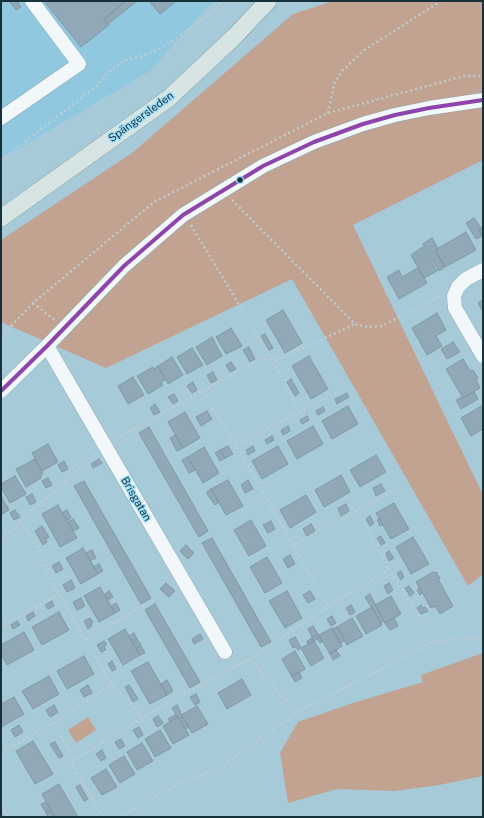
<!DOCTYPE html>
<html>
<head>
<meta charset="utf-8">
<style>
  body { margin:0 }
  #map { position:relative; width:484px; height:818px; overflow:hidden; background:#a7cad9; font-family:"Public Sans",sans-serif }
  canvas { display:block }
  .frame { position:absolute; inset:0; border:2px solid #17313b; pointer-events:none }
</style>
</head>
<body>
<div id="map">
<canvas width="484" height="818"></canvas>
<div class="frame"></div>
</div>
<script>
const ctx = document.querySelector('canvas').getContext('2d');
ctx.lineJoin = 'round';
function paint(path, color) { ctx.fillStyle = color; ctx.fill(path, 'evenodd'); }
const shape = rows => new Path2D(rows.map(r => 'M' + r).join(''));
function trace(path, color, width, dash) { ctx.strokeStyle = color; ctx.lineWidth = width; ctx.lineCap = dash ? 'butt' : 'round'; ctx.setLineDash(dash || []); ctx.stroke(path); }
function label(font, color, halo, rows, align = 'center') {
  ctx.font = font + ' "Public Sans",sans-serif'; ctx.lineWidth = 3; ctx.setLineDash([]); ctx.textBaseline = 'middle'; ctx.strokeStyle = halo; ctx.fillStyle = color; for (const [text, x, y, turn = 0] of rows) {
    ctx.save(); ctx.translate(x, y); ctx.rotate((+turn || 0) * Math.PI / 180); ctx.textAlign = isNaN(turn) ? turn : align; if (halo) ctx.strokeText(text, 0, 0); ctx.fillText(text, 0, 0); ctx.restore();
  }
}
paint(shape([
  [1,1,213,1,150,71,1,159]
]), '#90c8e0');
paint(shape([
  [333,1,483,1,483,160,353,225,483,495,483,574,468,586,292,279,106,368,1,322,1,240,132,153,293,14],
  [483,653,483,776,439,785,394,791,337,789,288,803,280,753,298,722,353,703,423,682,421,675],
  [88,717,96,730,76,743,68,730]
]), '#c2a290');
const building = shape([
  [12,1,17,1,21,7,16,10,10,2,12,1],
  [44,1,126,1,104,19,109,25,81,47,44,1],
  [126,1,137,1,108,24,104,19,126,1],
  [149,1,176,1,160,14,149,1],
  [474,218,481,228,479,229,482,236,476,239,466,223,474,218],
  [483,226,483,237,479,229,483,226],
  [466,232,476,250,445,267,435,250,466,232],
  [432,238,438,248,435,250,445,267,439,271,423,244,432,238],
  [423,247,437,271,424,278,411,255,423,247],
  [418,268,427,283,399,299,387,277,399,270,402,277,418,268],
  [483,300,483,312,478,303,483,300],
  [283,310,302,343,285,353,266,320,283,310],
  [437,313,446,330,436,336,442,346,427,355,412,328,437,313],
  [231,328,242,346,226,354,216,337,231,328],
  [265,334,273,348,269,350,261,336,265,334],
  [212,337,222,356,207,365,196,347,212,337],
  [453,342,460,352,447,359,441,349,453,342],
  [249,347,255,359,250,362,243,350,249,347],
  [192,348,203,365,187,374,177,357,192,348],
  [309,356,328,389,311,399,292,366,309,356],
  [172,357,183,375,168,384,158,366,172,357],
  [463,359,470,371,473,370,478,378,476,380,480,388,463,398,446,369,463,359],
  [231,362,236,369,230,372,226,365,231,362],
  [158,366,166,379,161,382,163,385,148,394,137,376,153,367,154,369,158,366],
  [213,372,217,380,211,383,207,375,213,372],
  [133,377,144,395,128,404,118,386,133,377],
  [291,379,299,393,295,396,287,382,291,379],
  [193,382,197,390,192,393,187,386,193,382],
  [474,392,478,399,461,409,456,400,462,397,463,398,474,392],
  [347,393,349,397,337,404,335,399,347,393],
  [174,394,178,401,173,404,168,397,174,394],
  [155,404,160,412,154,415,150,408,155,404],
  [483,405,483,429,471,436,461,418,483,405],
  [348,406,358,424,332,439,322,421,348,406],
  [323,407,325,411,318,415,316,411,323,407],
  [207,411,212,419,201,426,196,417,207,411],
  [185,412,200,438,183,448,168,422,185,412],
  [307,416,309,420,302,424,300,420,307,416],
  [288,426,290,431,283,435,281,430,288,426],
  [313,426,323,444,297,459,287,441,313,426],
  [149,427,208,531,199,537,139,433,149,427],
  [176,435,183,448,177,451,170,438,176,435],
  [272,436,274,440,267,444,265,440,272,436],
  [48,444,58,462,42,471,32,453,48,444],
  [228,446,233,454,225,458,220,450,228,446],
  [253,446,255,451,248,455,246,450,253,446],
  [278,446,288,464,262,479,252,461,278,446],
  [204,447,219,473,203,483,188,457,204,447],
  [220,450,225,458,220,461,215,453,220,450],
  [376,455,386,472,360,487,350,470,376,455],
  [188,457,195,470,189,473,182,460,188,457],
  [35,459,43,474,40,476,41,478,26,487,16,469,35,459],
  [99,459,102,463,93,468,91,464,99,459],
  [64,461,68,469,62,472,58,465,64,461],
  [341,475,350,492,324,507,315,490,341,475],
  [15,476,26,494,10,503,1,487,1,484,15,476],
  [48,478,52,485,46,488,42,481,48,478],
  [228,480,243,506,226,515,211,489,228,480],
  [248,480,253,489,245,493,241,485,248,480],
  [84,481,151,598,141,604,74,486,84,481],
  [381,484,385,491,376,496,373,488,381,484],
  [211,489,219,502,215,505,207,494,207,492,211,489],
  [32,494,36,502,30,505,26,497,32,494],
  [306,495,316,512,290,528,280,510,306,495],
  [1,496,9,510,1,515,1,496],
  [394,503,409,529,391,539,376,513,394,503],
  [346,504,349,511,341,516,338,508,346,504],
  [58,505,77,538,60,547,42,514,58,505],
  [15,510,20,517,14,520,10,513,15,510],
  [67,510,71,518,67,520,62,513,67,510],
  [370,516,374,523,370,526,366,519,370,516],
  [380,518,383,525,380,526,377,520,380,518],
  [73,519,79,528,73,531,68,522,73,519],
  [251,520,266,546,249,556,234,530,251,520],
  [271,521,275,529,268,533,263,525,271,521],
  [311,524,315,531,307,536,303,529,311,524],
  [42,526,49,537,46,539,47,542,43,545,35,531,42,526],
  [381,536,385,543,381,545,377,538,381,536],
  [413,537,429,564,411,574,396,547,413,537],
  [212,538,271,642,261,647,202,543,212,538],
  [186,545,194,553,188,559,180,551,186,545],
  [83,548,98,574,81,584,66,558,83,548],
  [92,550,96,558,90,561,86,553,92,550],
  [389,551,394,558,389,561,386,553,389,551],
  [290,555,295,564,288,568,283,559,290,555],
  [267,557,282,583,265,593,250,567,267,557],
  [59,562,63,569,56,573,52,566,59,562],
  [99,564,103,571,98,574,93,567,99,564],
  [401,571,404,577,401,580,397,573,401,571],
  [433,572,434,573,436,572,440,579,438,579,453,606,440,614,435,606,431,608,416,582,433,572],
  [71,580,75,588,67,592,63,585,71,580],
  [166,583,175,591,169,597,160,589,166,583],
  [389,583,393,590,388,594,384,586,389,583],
  [409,586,414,593,410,596,405,588,409,586],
  [100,587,115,613,99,622,84,596,100,587],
  [419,588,422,593,420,595,417,590,419,588],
  [109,591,113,597,108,600,105,594,109,591],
  [287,591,302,618,285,628,269,601,287,591],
  [310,591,315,599,308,603,303,595,310,591],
  [370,594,384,621,381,623,365,597,370,594],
  [391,596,401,614,385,623,375,605,391,596],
  [81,598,85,606,77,610,73,602,81,598],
  [52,601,54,606,48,609,45,605,52,601],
  [116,603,120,610,115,613,111,606,116,603],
  [155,604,200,682,190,688,145,610,155,604],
  [351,605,355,612,350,615,346,608,351,605],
  [421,605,422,608,425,607,428,611,421,614,417,608,421,605],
  [372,607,382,625,366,634,356,616,372,607],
  [33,612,35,616,28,621,26,616,33,612],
  [59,612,69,630,42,645,32,627,59,612],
  [332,616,336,623,331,626,327,619,332,616],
  [90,618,93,622,91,624,92,626,88,629,84,621,90,618],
  [352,618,363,636,347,645,337,627,352,618],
  [394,618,398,626,390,630,385,623,394,618],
  [17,621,20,625,13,629,11,625,17,621],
  [313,626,318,634,312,637,308,629,313,626],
  [337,627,345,640,340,643,332,629,337,627],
  [332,628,342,646,330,654,319,635,332,628],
  [125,629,140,655,123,665,108,639,125,629],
  [24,632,34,650,7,665,1,654,1,645,24,632],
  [134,633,137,639,132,642,129,636,134,633],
  [200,634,203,639,194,644,192,639,200,634],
  [318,634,320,637,314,641,312,638,318,634],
  [295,637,301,648,298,650,296,647,293,648,289,640,295,637],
  [320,637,322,642,320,643,317,639,320,637],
  [312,638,314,641,308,644,307,641,312,638],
  [137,639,141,645,136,648,132,642,137,639],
  [104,641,107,644,104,646,106,650,101,652,97,645,104,641],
  [314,641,324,658,311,666,301,648,314,641],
  [141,646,145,653,140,655,136,649,141,646],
  [336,650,340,656,333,660,330,654,336,650],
  [295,651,305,669,292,677,282,659,295,651],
  [84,656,94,674,67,689,57,671,84,656],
  [112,661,116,669,112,671,108,664,112,661],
  [148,662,167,695,150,704,131,671,148,662],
  [299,672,302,678,295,682,292,676,299,672],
  [49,676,59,694,33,709,22,691,49,676],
  [242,679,251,695,227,709,218,693,242,679],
  [167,680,173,691,167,695,161,684,167,680],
  [88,685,92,693,84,697,80,690,88,685],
  [129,685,138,699,133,702,125,687,129,685],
  [196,694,200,702,195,705,190,697,196,694],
  [14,697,24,714,1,727,1,704,14,697],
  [54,705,58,712,50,717,46,710,54,705],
  [177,705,181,712,180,713,189,727,185,729,172,708,177,705],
  [197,706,208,724,192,733,181,715,197,706],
  [175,715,177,717,170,722,168,719,175,715],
  [158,716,163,723,157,727,153,719,158,716],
  [178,717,189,735,173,744,163,726,178,717],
  [19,725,23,732,15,737,11,730,19,725],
  [139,727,143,735,138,738,133,730,139,727],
  [160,730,171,748,155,757,145,739,160,730],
  [121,739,125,746,119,749,115,742,121,739],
  [33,741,53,774,35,784,16,751,33,741],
  [55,742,63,756,59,758,50,744,55,742],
  [142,743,153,761,137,770,127,752,142,743],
  [102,750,106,758,101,761,96,754,102,750],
  [124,756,135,774,120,783,109,765,124,756],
  [106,769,117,787,102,795,91,778,106,769],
  [59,784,78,817,55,817,51,811,42,794,59,784],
  [80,785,88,799,84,801,76,787,80,785],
  [46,802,51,810,46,813,41,804,46,802],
  [51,811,55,817,48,817,46,813,51,811]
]);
paint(building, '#91a9b7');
trace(building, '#8098a6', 1);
const minor = shape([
  [1,118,79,64,32,1],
  [483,270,466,279,458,287,454,296,455,308,483,356],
  [47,346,225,652],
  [1,391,47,346,124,266,183,215,263,166,314,142,363,124,395,115,429,108,483,100]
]);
const major = shape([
  [1,218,169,98,235,36,268,1]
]);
trace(minor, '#8ca8b4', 15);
trace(major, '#7b9d9f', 18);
trace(shape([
  [328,113,334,84,341,72,363,51,441,1],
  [1,160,96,87,110,71,124,61,153,52,177,38,216,9,223,1],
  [232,200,355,324,367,327,382,326,439,297,442,297],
  [191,225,273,361,299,412,236,445,328,607],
  [33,303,55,320],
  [1,337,33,303,154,202,328,113,464,76,483,76],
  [202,391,236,445],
  [299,412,340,391],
  [132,430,137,440],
  [116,439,261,358,273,361,319,341,355,324],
  [356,510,389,569],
  [21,520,38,549,45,570,112,685,127,699,142,718],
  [1,539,96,454],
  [293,545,395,490],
  [1,628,59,593],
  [86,639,160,596],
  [249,659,297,712],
  [53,723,111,685],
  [1,753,53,723,75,759],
  [1,806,8,817],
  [103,817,71,762,160,707,249,659,328,607,389,569,435,641],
  [121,817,173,787,219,768,298,712,435,641,483,638]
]), '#c0ccd0', 2.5, [2, 3]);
trace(minor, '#f2f7f9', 14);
trace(major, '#d6e4e3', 17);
trace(shape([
  [1,391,47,346,124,266,183,215,263,166,314,142,363,124,395,115,429,108,483,100]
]), '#8e44ad', 4);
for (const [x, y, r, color] of [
  [240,180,3.5,"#17313b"]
]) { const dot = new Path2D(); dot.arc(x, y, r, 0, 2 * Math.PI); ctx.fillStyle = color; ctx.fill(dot); trace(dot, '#9fdffa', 1.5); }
label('11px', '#17313b', '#9fdffa', [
  ["Spängersleden",141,117,-36],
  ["Brisgatan",136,499,60]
]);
</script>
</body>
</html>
